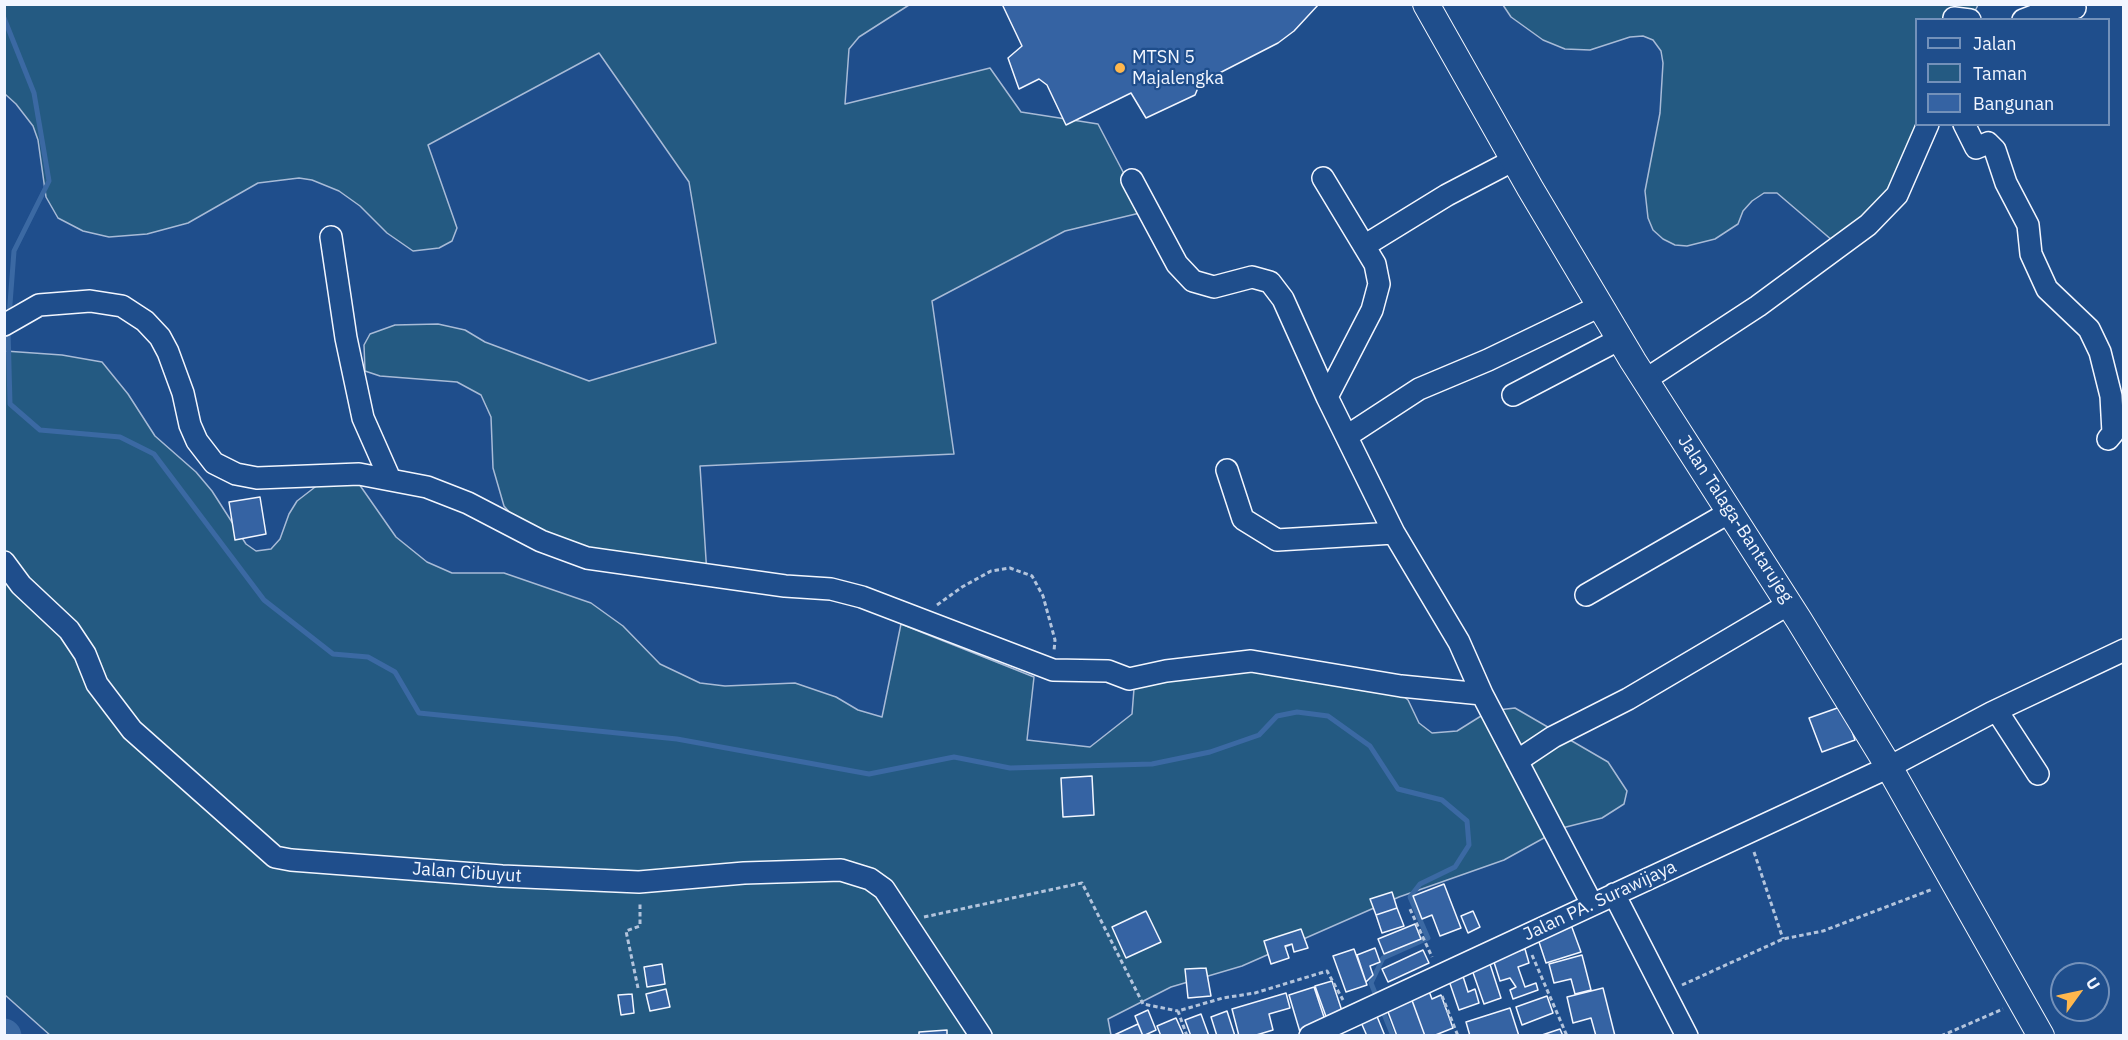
<!DOCTYPE html>
<html>
<head>
<meta charset="utf-8">
<style>
  body { margin:0 }
  #map { position:relative; width:2128px; height:1040px; overflow:hidden; background:#1f4e8c; font-family:"IBM Plex Sans",sans-serif }
  canvas { display:block }
  .frame { position:absolute; inset:0; border:6px solid #f2f6ff; pointer-events:none }
  .legend { position:absolute; left:1915px; top:18px; width:195px; height:108px; box-sizing:border-box; background:#1f4e8c; border:2px solid #7391ba; margin:0; padding:8px 10px; list-style:none; font-size:18px; color:#f2f6ff }
  .legend li { display:flex; align-items:center; gap:12px; height:30px }
  .legend b { width:30px; border:2px solid #7391ba }
  .north { position:absolute; left:2050px; top:962px; width:60px; height:60px; box-sizing:border-box; background:#1f4e8c; border:2px solid #7391ba; border-radius:50%; rotate:57deg; font-size:16px; font-weight:700; line-height:24px; text-align:center; color:#f2f6ff }
  .north::after { content:''; display:block; margin:auto; width:21px; height:27px; background:#ffb74d; clip-path:polygon(50% 0,100% 100%,50% 72%,0 100%) }
</style>
</head>
<body>
<div id="map">
<canvas width="2128" height="1040"></canvas>
<div class="frame"></div>
<ul class="legend">
<li><b style="height:8px;background:#1f4e8c"></b>Jalan</li>
<li><b style="height:16px;background:#245a82"></b>Taman</li>
<li><b style="height:16px;background:#3563a3"></b>Bangunan</li>
</ul>
<div class="north">U</div>
</div>
<script>
const ctx = document.querySelector('canvas').getContext('2d');
ctx.lineJoin = 'round';
function paint(path, color) { ctx.fillStyle = color; ctx.fill(path, 'evenodd'); }
const shape = rows => new Path2D(rows.map(r => 'M' + r).join(''));
function trace(path, color, width, dash) { ctx.strokeStyle = color; ctx.lineWidth = width; ctx.lineCap = dash ? 'butt' : 'round'; ctx.setLineDash(dash || []); ctx.stroke(path); }
function label(font, color, halo, rows, align = 'center') {
  ctx.font = font + ' "IBM Plex Sans",sans-serif'; ctx.lineWidth = 4.5; ctx.setLineDash([]); ctx.textBaseline = 'middle'; ctx.strokeStyle = halo; ctx.fillStyle = color; for (const [text, x, y, turn = 0] of rows) {
    ctx.save(); ctx.translate(x, y); ctx.rotate((+turn || 0) * Math.PI / 180); ctx.textAlign = isNaN(turn) ? turn : align; if (halo) ctx.strokeText(text, 0, 0); ctx.fillText(text, 0, 0); ctx.restore();
  }
}
const green = shape([
  [4,5,909,5,859,37,849,49,845,104,990,68,1021,112,1098,124,1144,212,1065,231,932,301,954,454,700,466,707,575,535,542,504,506,493,468,491,417,481,395,457,382,380,376,365,371,364,345,370,334,395,325,438,324,465,330,485,342,589,381,716,343,689,182,599,53,428,145,457,228,452,241,439,248,413,251,387,233,360,206,339,191,312,180,299,178,258,183,188,223,147,234,109,237,83,231,58,218,46,197,38,140,33,126,16,104,5,94,4,5],
  [1503,5,1978,5,1971,19,1916,20,1916,124,1886,209,1840,247,1777,193,1764,193,1752,201,1743,211,1738,224,1715,239,1687,246,1675,245,1663,239,1653,230,1648,218,1645,191,1660,113,1663,63,1661,51,1653,40,1643,36,1630,37,1590,50,1565,49,1543,40,1511,17,1503,5],
  [5,351,62,355,102,362,128,394,155,436,196,472,212,491,246,544,256,551,271,549,280,539,289,514,297,501,319,484,359,484,396,537,427,562,452,573,504,573,591,603,623,626,660,664,700,683,725,686,795,683,836,697,858,710,882,717,901,624,1034,677,1027,740,1090,747,1132,714,1135,676,1232,669,1397,691,1408,700,1419,723,1432,733,1457,731,1489,711,1515,708,1608,762,1627,791,1624,804,1602,818,1562,828,1504,860,1399,897,1242,966,1171,987,1108,1019,1111,1035,51,1036,5,995,5,351]
]);
paint(green, '#245a82');
trace(green, '#a8bbd7', 1.5);
trace(shape([
  [4,18,34,93,49,181,14,251,9,317],
  [8,329,10,404,40,430,120,437,154,454,264,600,333,654,368,657,395,672,419,713,677,739,869,774,954,757,1010,768,1152,764,1210,752,1259,735,1277,716,1297,712,1328,716,1370,746,1398,789,1442,800,1467,821,1469,845,1455,867,1420,884,1410,897,1428,938,1383,958,1371,983,1377,998],
  [1382,1009,1393,1036]
]), '#3b69a3', 5);
trace(shape([
  [4,1035,5,1036]
]), '#3b69a3', 33);
const building = shape([
  [1002,4,1319,4,1294,31,1278,43,1200,83,1195,95,1146,118,1131,93,1066,125,1047,85,1039,79,1019,89,1008,58,1022,46,1002,4],
  [260,497,266,534,235,540,229,502,260,497],
  [1843,706,1855,740,1822,752,1809,718,1843,706],
  [1092,776,1094,815,1063,817,1061,778,1092,776],
  [1444,884,1461,928,1440,936,1432,915,1422,919,1413,896,1444,884],
  [1392,892,1397,908,1376,915,1370,899,1392,892],
  [1397,908,1404,926,1382,933,1376,915,1397,908],
  [1146,911,1161,942,1126,958,1112,927,1146,911],
  [1473,911,1480,927,1468,933,1461,916,1473,911],
  [1570,922,1581,952,1546,963,1536,933,1570,922],
  [1415,924,1421,939,1384,954,1378,939,1415,924],
  [1301,929,1308,948,1294,952,1292,944,1285,946,1289,958,1271,964,1264,941,1301,929],
  [1375,948,1380,962,1370,966,1373,975,1366,982,1357,955,1375,948],
  [1354,949,1367,985,1346,992,1333,956,1354,949],
  [1525,949,1529,963,1518,967,1525,987,1536,983,1538,990,1513,999,1510,990,1516,987,1510,978,1500,981,1493,959,1525,949],
  [1423,950,1429,963,1388,982,1382,969,1423,950],
  [1582,955,1591,990,1575,994,1571,979,1554,983,1549,964,1582,955],
  [1488,958,1501,998,1484,1004,1470,964,1488,958],
  [662,964,665,984,647,987,644,967,662,964],
  [1206,968,1211,996,1188,998,1185,969,1206,968],
  [1461,970,1468,992,1475,989,1479,1003,1459,1010,1447,975,1461,970],
  [1332,981,1344,1017,1328,1022,1315,986,1332,981],
  [1427,986,1432,999,1441,995,1453,1028,1433,1036,1425,1036,1409,992,1427,986],
  [1314,987,1326,1023,1300,1032,1289,995,1314,987],
  [1603,988,1615,1036,1596,1036,1591,1018,1573,1023,1567,997,1603,988],
  [666,989,670,1007,650,1011,646,994,666,989],
  [1286,993,1290,1008,1269,1014,1273,1030,1253,1036,1239,1036,1232,1009,1286,993],
  [632,994,634,1013,621,1015,618,995,632,994],
  [1410,995,1425,1036,1397,1036,1385,1004,1410,995],
  [1547,996,1553,1013,1522,1025,1516,1007,1547,996],
  [1510,1008,1519,1036,1470,1036,1466,1022,1510,1008],
  [1148,1010,1156,1030,1143,1036,1135,1016,1148,1010],
  [1227,1011,1235,1036,1217,1036,1211,1017,1227,1011],
  [1201,1014,1209,1036,1191,1036,1185,1020,1201,1014],
  [1376,1014,1385,1036,1367,1036,1360,1020,1376,1014],
  [1176,1018,1184,1036,1161,1036,1157,1026,1176,1018],
  [1138,1024,1143,1036,1112,1036,1138,1024],
  [1560,1029,1563,1036,1539,1036,1560,1029],
  [947,1030,947,1036,919,1036,919,1032,947,1030]
]);
paint(building, '#3563a3');
trace(building, '#f2f6ff', 1.5);
const minor = shape([
  [1954,18,1970,20],
  [2023,20,2044,12,2075,8],
  [1964,124,1976,148,1988,143,1995,150,2006,183,2028,225,2031,254,2047,289,2089,329,2100,352,2111,396,2113,433,2108,439],
  [1323,178,1375,264,1379,284,1372,310,1327,397],
  [1132,180,1177,264,1193,281,1214,287,1252,277,1270,282,1283,299,1327,397,1394,533,1277,540,1243,519,1227,470],
  [331,237,346,338,363,418,390,479],
  [1364,246,1447,195,1514,160],
  [4,325,39,305,90,301,122,306,145,321,160,337,168,352,183,393,190,425,197,441,214,463,236,474,257,478,359,474,427,487,468,503,541,541,587,558,785,586,831,589,862,597,1053,670,1108,671,1129,679,1166,671,1251,661,1401,686,1482,694,1592,904],
  [1645,380,1758,306,1868,225,1897,195,1928,124],
  [1513,395,1620,339],
  [1347,436,1419,389,1488,360,1600,306],
  [1394,533,1459,642,1482,694],
  [4,562,21,585,69,630,85,654,97,684,132,730,275,857,291,860,502,876,639,882,744,873,841,870,870,879,884,889,981,1036],
  [1586,595,1730,512],
  [1997,711,2038,774],
  [1517,761,1553,737,1628,699,1789,604],
  [1614,894,1687,1036],
  [1310,1036,1889,767,1991,713,2124,650]
]);
const major = shape([
  [1426,4,1530,188,1633,361,1799,620,1889,767,2041,1036]
]);
trace(minor, '#f2f6ff', 24);
trace(major, '#f2f6ff', 28);
trace(shape([
  [937,605,962,587,991,571,1010,568,1032,576,1043,596,1055,640,1054,651],
  [1754,852,1783,939],
  [1410,909,1432,957],
  [924,917,1082,883,1143,1004,1178,1011],
  [1532,955,1567,1036],
  [1682,985,1783,939,1823,931,1933,889],
  [638,988,626,931,640,926,640,902],
  [1442,996,1458,1036],
  [1187,1036,1178,1011,1223,998,1255,993,1327,971,1343,1000],
  [1941,1036,2003,1009]
]), '#b3c4dc', 3, [4.5, 3]);
trace(minor, '#1f4e8c', 21);
trace(major, '#1f4e8c', 26);
for (const [x, y, r, color] of [
  [1120,68,6,"#ffb74d"]
]) { const dot = new Path2D(); dot.arc(x, y, r, 0, 2 * Math.PI); ctx.fillStyle = color; ctx.fill(dot); trace(dot, '#1f4e8c', 2); }
label('18px', '#f2f6ff', '#1f4e8c', [
  ["MTSN 5",1132,58],
  ["Majalengka",1132,79]
], 'left');
label('18px', '#f2f6ff', '#1f4e8c', [
  ["Jalan Talaga-Bantarujeg",1735,519,57],
  ["Jalan Cibuyut",467,873,4],
  ["Jalan PA. Surawijaya",1600,901,-25]
]);
</script>
</body>
</html>
